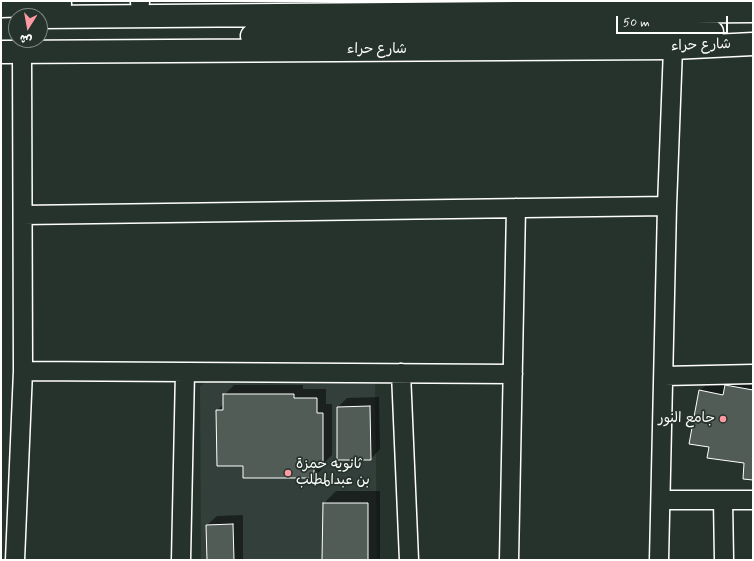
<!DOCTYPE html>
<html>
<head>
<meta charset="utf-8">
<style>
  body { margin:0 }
  #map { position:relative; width:754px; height:561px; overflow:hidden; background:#26332d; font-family:Mynerve,"Playpen Sans Arabic",sans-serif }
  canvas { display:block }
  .frame { position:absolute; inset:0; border:2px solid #fff; pointer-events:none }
  .north { position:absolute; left:8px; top:8px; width:40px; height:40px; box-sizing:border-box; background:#26332d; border:1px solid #7d8581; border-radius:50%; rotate:191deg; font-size:11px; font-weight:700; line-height:16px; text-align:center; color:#fff }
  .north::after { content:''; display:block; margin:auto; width:14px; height:18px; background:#ff9aa2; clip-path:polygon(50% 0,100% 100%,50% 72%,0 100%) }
  .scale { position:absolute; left:616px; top:16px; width:112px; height:18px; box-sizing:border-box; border:2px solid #fff; border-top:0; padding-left:5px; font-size:12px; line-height:14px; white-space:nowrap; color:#fff; -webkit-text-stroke:3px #26332d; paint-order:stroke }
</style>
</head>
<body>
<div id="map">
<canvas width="754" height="561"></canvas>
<div class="frame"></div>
<div class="north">ش</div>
<div class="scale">50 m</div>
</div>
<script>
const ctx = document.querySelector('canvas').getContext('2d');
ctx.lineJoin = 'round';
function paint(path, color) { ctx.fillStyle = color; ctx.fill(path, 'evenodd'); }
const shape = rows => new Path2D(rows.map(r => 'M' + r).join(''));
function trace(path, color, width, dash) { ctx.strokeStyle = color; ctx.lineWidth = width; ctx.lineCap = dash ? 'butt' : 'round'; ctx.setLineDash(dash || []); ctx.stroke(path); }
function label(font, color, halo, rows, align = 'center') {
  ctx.font = font + ' Mynerve,"Playpen Sans Arabic",sans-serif'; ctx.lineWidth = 3.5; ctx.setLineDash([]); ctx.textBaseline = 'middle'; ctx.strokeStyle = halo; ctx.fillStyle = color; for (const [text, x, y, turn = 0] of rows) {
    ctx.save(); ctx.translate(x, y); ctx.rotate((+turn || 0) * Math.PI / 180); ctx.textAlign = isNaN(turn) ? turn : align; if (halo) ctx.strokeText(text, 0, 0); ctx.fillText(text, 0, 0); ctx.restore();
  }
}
paint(shape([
  [375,379,377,560,201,560,200,387,207,380]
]), '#333f3a');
paint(shape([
  [753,376,753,479,745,462,710,446,700,391,713,378],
  [234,385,303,385,303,389,326,389,326,404,332,404,332,455,323,464,323,468,314,477,217,410,224,404,224,395],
  [379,397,380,449,371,459,338,407,347,398],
  [336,491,380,491,380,560,323,560,324,503],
  [243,515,243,560,208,560,207,525,217,516]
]), '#0007');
const building = shape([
  [725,385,753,390,753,480,743,479,744,463,707,458,709,447,689,444,699,390,723,395,725,385],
  [223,394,294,394,294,398,317,398,317,413,323,413,323,465,314,465,314,478,243,478,243,466,217,466,216,410,223,410,223,394],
  [370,406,371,460,337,460,337,407,370,406],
  [323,503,368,503,368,560,322,560,323,503],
  [233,524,234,560,207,560,206,525,233,524]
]);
paint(building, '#515c57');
trace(building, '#fff', 1);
const minor = shape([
  [140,1,140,3],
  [23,215,667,206],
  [23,371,513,374],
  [401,373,409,560],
  [664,376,753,374],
  [661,500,753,500],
  [723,500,724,560],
  [15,560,23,371,22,53],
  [181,560,185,372],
  [509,560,516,208],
  [659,560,667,206,673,48]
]);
const major = shape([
  [1,6,60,4],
  [40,17,753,11],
  [252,36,712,32],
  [1,52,673,48,753,44]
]);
trace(minor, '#fff', 21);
trace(major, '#fff', 25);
trace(minor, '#26332d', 18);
trace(major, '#26332d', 22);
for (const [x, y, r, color] of [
  [723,419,4,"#ff9aa2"],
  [288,473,4,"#ff9aa2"]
]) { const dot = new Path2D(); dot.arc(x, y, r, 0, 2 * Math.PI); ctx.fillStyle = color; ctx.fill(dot); trace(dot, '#26332d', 1.5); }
label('14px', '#fff', '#26332d', [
  ["شارع حراء",701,46,-2],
  ["شارع حراء",377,50]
]);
label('14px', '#fff', '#26332d', [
  ["جامع النور",715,419],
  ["ثانويه حمزة",296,465,"left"],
  ["بن عبدالمطلب",296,481,"left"]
], 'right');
</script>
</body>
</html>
